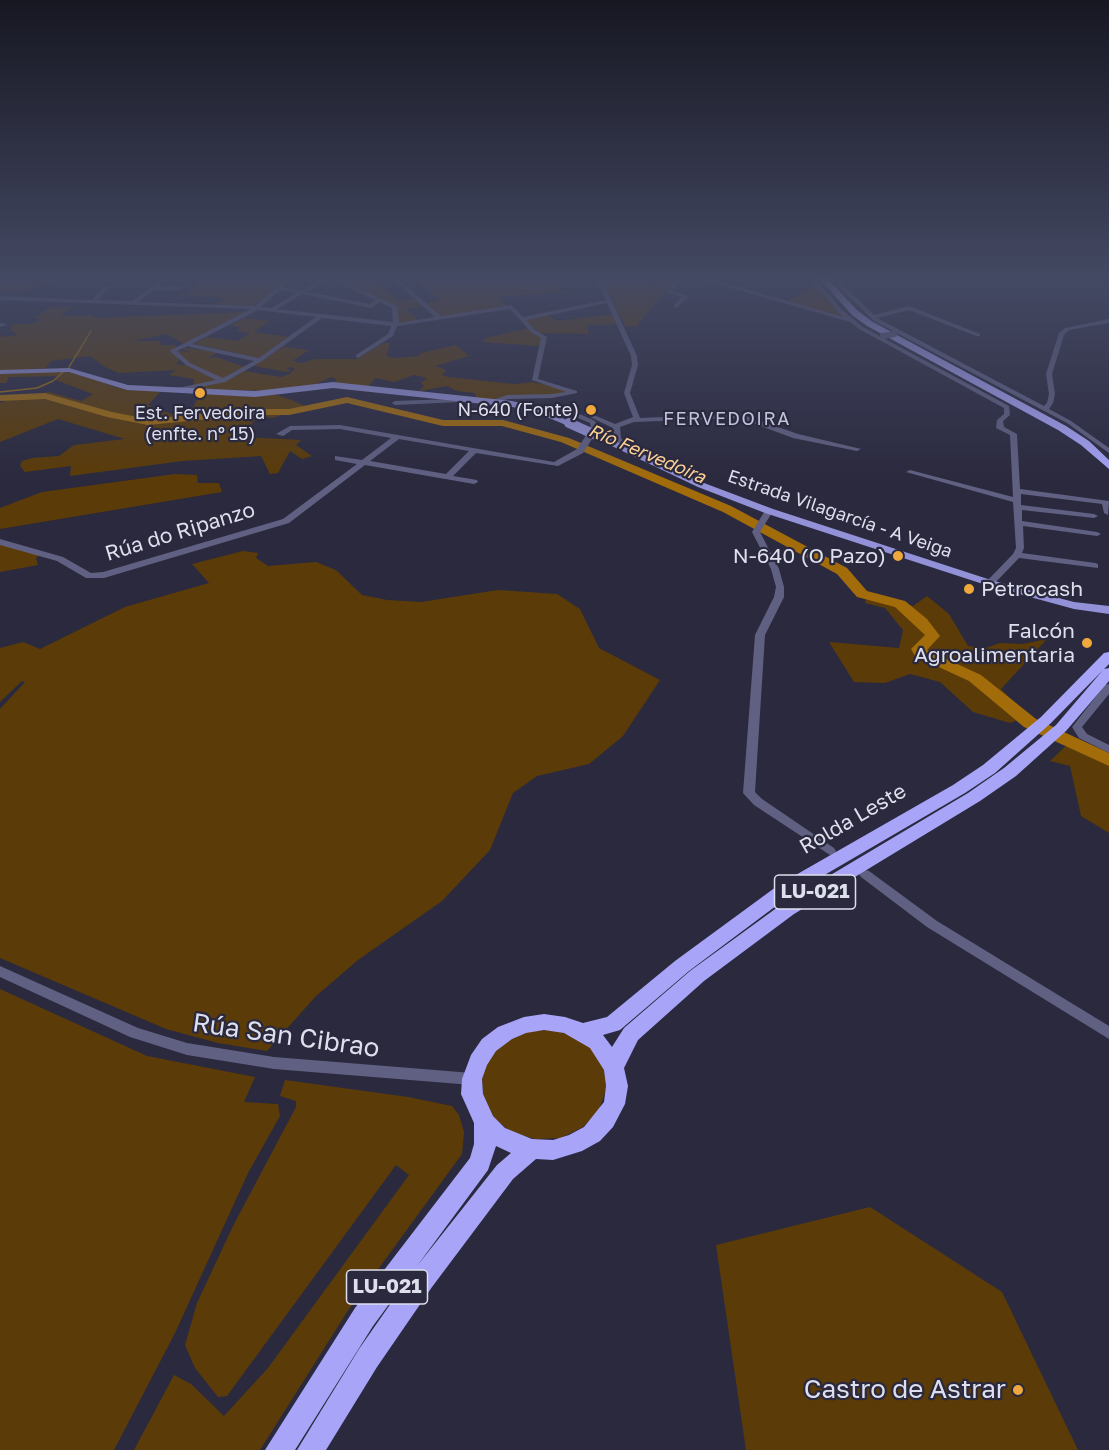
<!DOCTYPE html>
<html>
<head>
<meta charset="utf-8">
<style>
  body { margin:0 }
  canvas { display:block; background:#2a293e }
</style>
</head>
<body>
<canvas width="1109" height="1450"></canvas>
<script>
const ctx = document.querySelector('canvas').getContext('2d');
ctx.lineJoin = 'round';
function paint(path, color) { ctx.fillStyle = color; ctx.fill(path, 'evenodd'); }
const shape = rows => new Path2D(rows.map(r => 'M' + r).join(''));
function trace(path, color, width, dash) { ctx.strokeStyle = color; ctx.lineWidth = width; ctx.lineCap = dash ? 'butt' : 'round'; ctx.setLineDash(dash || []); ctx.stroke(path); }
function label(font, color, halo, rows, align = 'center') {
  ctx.font = font + ' "Golos Text",sans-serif'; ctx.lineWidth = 4.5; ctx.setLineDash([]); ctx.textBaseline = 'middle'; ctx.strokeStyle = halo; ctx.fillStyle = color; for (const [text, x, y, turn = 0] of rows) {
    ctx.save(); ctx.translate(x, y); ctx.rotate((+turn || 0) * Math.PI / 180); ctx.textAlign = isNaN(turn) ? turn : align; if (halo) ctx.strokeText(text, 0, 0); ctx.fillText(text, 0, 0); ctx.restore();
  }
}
paint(shape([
  [4,277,69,277,13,293,0,291,0,279],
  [205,277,288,277,253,306,216,305,224,298,186,296],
  [331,277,372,277,399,301,415,299,424,306,406,309,419,321,398,323,397,310],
  [395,277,547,277,557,280,560,284,560,290,568,293,497,296,506,306,443,317,425,303,440,300,415,279,399,281],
  [602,277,637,277,637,279,654,281,657,277,675,279,636,327,625,326],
  [811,287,817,287,845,318,786,302],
  [72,307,60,316,93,315,94,318,248,312,184,344,167,334,133,341,160,341,161,345,175,345,179,361,175,364,187,365,220,381,194,385,194,379,169,375,176,370,119,373,105,367,90,356,51,361,46,368,0,371,0,337,18,335,10,329,14,324,32,324,40,320,35,317,49,308],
  [547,314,556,321,614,314,619,324,587,325,589,334,540,333,524,319],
  [244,318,270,321,254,332,289,337,260,358,194,344,207,337,237,341,250,333,236,331,241,327,230,326],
  [529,328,542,337,540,346,481,342,487,338],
  [383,343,390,343,386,356,396,358,419,356,421,353,456,345,469,356,435,366,446,370,442,375,448,377,515,384,533,382,567,390,566,394,507,396,491,400,476,398,475,393,457,391,447,386,419,391,424,386,421,383,427,378,414,375,394,382,375,378,368,387,334,383,337,379,331,377,313,385,278,391,182,389,234,377,244,371,281,377,290,374,295,368,289,367,287,369,291,370,287,372,254,366,283,347,309,350,292,361,302,363,315,359,357,359],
  [186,348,219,352,207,358,216,357,245,367,223,379,187,362,177,351,191,352,182,349],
  [61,371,75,372,118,388,160,392,148,405,171,414,190,412,201,393,277,395,294,401,307,407,272,418,261,416,255,419,244,437,301,440,296,445,312,456,302,459,290,451,278,473,270,474,261,456,182,461,70,476,71,466,25,472,20,466,22,461,32,458,59,456,74,445,125,439,58,419,0,442,0,403,12,398,49,392,81,401,93,394,56,380,59,376,9,377,6,383,0,383,0,374],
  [175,474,197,475,198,483,219,483,222,492,0,529,0,508,42,492],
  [0,544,41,554,36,558,38,565,0,572],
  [243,551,258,553,256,558,268,566,316,562,336,570,362,595,387,600,421,602,498,590,557,594,580,609,599,648,660,680,623,736,589,764,537,776,513,793,490,850,442,901,358,960,316,996,267,1051,218,1043,166,1029,0,958,0,709,25,682,22,681,0,702,0,648,23,642,40,649,125,607,209,583,192,564],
  [867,594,913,606,927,596,949,614,968,646,986,648,1000,643,1023,644,1047,639,1001,689,1028,716,1010,723,973,712,940,682,910,674,885,683,854,682,829,642,899,648,903,630,885,608,865,603],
  [1068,744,1109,756,1109,833,1081,816,1070,766,1050,761],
  [0,989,147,1056,255,1077,244,1102,278,1104,280,1116,248,1173,175,1333,114,1450,0,1450],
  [552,1030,574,1036,593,1049,604,1068,606,1089,599,1110,583,1127,561,1138,535,1139,511,1132,493,1117,483,1097,482,1075,491,1055,507,1040,529,1031],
  [285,1080,408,1097,452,1106,459,1115,464,1132,462,1154,347,1312,260,1450,134,1450,174,1375,191,1384,224,1416,268,1368,409,1175,396,1165,227,1396,218,1397,195,1368,185,1345,197,1303,233,1226,296,1107,296,1101,280,1096],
  [870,1207,1002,1292,1078,1450,746,1450,716,1245]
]), '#5b3b07');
trace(shape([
  [69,367,91,331],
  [0,392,37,388,53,381,63,372]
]), '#a36c0a', 1.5);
paint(shape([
  [45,393,112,412,148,419,250,409,289,409,347,397,443,420,503,420,569,438,731,506,847,568,867,591,905,601,927,619,940,636,927,650,981,675,1036,719,1109,753,1109,766,1024,727,969,681,915,656,911,649,925,635,895,607,857,597,837,574,723,512,561,442,502,426,443,426,347,403,289,415,250,415,148,425,107,417,45,399,0,401,0,395,45,393]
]), '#a36c0a');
paint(shape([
  [165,277,171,277,159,286,180,286,183,288,180,290,154,290,138,302,255,306,288,277,294,277,283,287,301,291,326,277,334,277,397,306,399,323,435,317,390,277,396,277,441,316,511,305,523,317,606,300,595,277,601,277,637,356,638,365,630,393,640,418,740,414,798,434,861,449,857,451,793,438,739,418,634,422,620,427,621,438,632,450,625,452,613,439,613,428,584,414,589,413,615,424,633,417,624,393,632,365,631,356,607,303,526,320,535,330,547,337,538,379,577,391,577,393,552,398,508,399,492,404,490,403,490,401,507,395,552,394,566,392,532,380,541,338,531,332,510,309,397,326,393,336,358,358,356,357,356,355,388,334,391,326,322,318,262,361,225,382,175,392,172,390,173,389,216,380,186,365,171,352,171,350,251,309,0,300,0,296,92,300,107,284,110,286,98,300,132,301,165,277],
  [330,279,375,300,370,304,307,292,330,279],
  [280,290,297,293,271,308,261,307,280,290],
  [303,294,371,308,380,302,392,308,393,322,277,309,303,294],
  [258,310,316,317,259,358,192,344,258,310],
  [188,346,190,347,254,361,223,378,190,363,177,351,188,346],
  [678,277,684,277,672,291,689,296,676,308,673,306,682,297,666,292,678,277],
  [693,277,702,277,844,317,837,311,821,291,805,277,811,277,825,289,841,309,863,327,1009,406,1010,415,1003,421,1004,427,1017,434,1020,489,1109,501,1108,515,1104,513,1102,504,1021,494,1021,505,1094,514,1098,516,1094,518,1022,510,1022,521,1097,532,1101,534,1097,536,1023,526,1024,548,1022,553,1095,563,1098,564,1098,568,1019,558,993,585,987,585,987,581,1013,554,1016,548,1013,502,906,472,910,470,1013,497,1010,435,996,428,997,420,1004,414,1004,408,859,329,850,322,693,277],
  [834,277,840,277,845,287,874,315,909,306,980,334,980,336,976,336,909,310,877,318,1044,406,1047,403,1049,394,1046,374,1059,333,1065,328,1109,319,1109,323,1069,330,1064,335,1052,374,1055,394,1053,403,1049,409,1071,421,1109,448,1109,453,1067,423,874,321,841,289,834,277],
  [1091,277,1109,278,1109,282,1092,278,1091,277],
  [0,323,6,324,7,325,0,327,0,323],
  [479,398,481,399,481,401,395,405,392,403,395,401,479,398],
  [547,405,574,410,575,412,595,421,599,428,583,453,558,466,476,453,453,476,477,480,478,482,474,484,365,465,289,523,104,578,86,578,57,561,0,545,0,539,63,557,91,573,103,572,283,519,357,464,335,460,335,456,362,460,391,438,340,429,292,430,283,436,276,434,290,426,340,425,554,462,577,449,591,428,590,423,564,412,547,409,535,411,532,409,547,405],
  [399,439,469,451,446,474,370,461,399,439],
  [766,509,769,509,773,511,760,532,779,569,784,587,784,597,765,635,755,792,762,799,834,848,836,851,834,854,830,855,754,805,743,793,755,635,774,597,776,587,771,569,752,532,766,509],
  [1109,684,1109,694,1082,727,1087,734,1109,745,1109,753,1079,738,1072,727,1105,685,1109,684],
  [865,870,869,871,937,921,1109,1026,1109,1039,927,927,861,877,859,874,861,871,865,870],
  [0,966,138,1028,187,1043,274,1057,472,1073,477,1074,479,1079,477,1084,472,1085,274,1069,187,1055,130,1037,0,977,0,966]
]), '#606082');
paint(shape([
  [69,368,128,385,255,391,333,382,512,401,538,407,573,423,566,425,532,411,512,407,333,388,255,397,127,390,69,372,0,374,0,370,69,368],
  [598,433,704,483,773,509,994,581,1074,602,1109,606,1109,614,1074,609,986,585,765,513,698,487,595,438,593,436,598,433]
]), '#9391d7');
paint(shape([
  [818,277,826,277,858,311,873,322,1066,426,1089,441,1109,460,1109,469,1081,445,1058,430,867,326,852,315,818,277],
  [1109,652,1109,664,1104,669,1109,668,1109,681,1066,731,1016,776,980,801,794,914,704,981,638,1040,624,1068,628,1086,625,1104,613,1127,600,1141,582,1151,553,1160,536,1159,513,1179,432,1287,377,1367,326,1450,297,1450,359,1349,412,1273,373,1326,295,1450,265,1450,355,1308,470,1158,474,1144,474,1123,461,1094,462,1079,471,1055,482,1039,498,1027,524,1017,544,1014,565,1017,583,1023,607,1017,675,961,780,884,953,785,983,765,1041,717,1104,653,1109,652],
  [1103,670,1056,725,1004,768,968,793,782,904,690,971,624,1028,612,1047,603,1035,620,1030,689,971,792,894,965,793,995,773,1051,723,1103,670],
  [544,1030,564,1033,590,1048,604,1070,606,1086,604,1102,584,1127,569,1135,553,1140,532,1139,505,1128,493,1116,483,1094,482,1079,487,1065,496,1051,512,1039,526,1033,544,1030],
  [496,1146,511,1153,497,1165,417,1266,488,1170,496,1146]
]), '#a8a5f9');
trace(shape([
  [883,336,894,334]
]), '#606082', 6);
trace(shape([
  [569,423,598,436]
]), '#9391d7', 10);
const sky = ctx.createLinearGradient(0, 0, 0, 480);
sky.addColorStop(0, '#171722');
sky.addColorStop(0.58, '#444963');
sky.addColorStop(1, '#44496300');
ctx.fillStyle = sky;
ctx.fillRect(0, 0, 1109, 480);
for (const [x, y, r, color] of [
  [200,393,6,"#eea83c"],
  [591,410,6,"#eea83c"],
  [898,556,6,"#eea83c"],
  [969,589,6,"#eea83c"],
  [1087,643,6,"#eea83c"],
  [1018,1390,6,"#eea83c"]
]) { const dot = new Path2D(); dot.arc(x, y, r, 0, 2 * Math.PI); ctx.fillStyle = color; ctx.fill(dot); trace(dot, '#2a293e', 2); }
label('18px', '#dedfed', '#2a293e', [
  ["N-640 (Fonte)",579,410],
  ["Est. Fervedoira",200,413,"center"],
  ["(enfte. nº 15)",200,434,"center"]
], 'right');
ctx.letterSpacing = '1.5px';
label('18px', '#c2c3de', '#2a293e', [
  ["FERVEDOIRA",727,419]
]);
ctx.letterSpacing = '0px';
label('italic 18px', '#fdd096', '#2a293e', [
  ["Río Fervedoira",647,454,23]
]);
label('18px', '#dedfed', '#2a293e', [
  ["Estrada Vilagarcía - A Veiga",840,514,19]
]);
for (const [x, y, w] of [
  [815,892,81],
  [387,1287,81]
]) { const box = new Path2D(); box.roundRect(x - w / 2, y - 17, w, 34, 4.5); ctx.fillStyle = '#2a293e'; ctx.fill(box); trace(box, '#dedfed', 1.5); }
label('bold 20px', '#dedfed', null, [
  ["LU-021",815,892],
  ["LU-021",387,1287]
]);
label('21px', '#dedfed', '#2a293e', [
  ["Rúa do Ripanzo",180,532,-17],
  ["Rolda Leste",853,819,-30]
]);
label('21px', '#dedfed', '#2a293e', [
  ["N-640 (O Pazo)",886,556],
  ["Petrocash",981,589,"left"],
  ["Falcón",1075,631],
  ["Agroalimentaria",1075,655]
], 'right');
label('26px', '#dedfed', '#2a293e', [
  ["Rúa San Cibrao",286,1036,8]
]);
label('26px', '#dedfed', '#2a293e', [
  ["Castro de Astrar",1006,1390]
], 'right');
</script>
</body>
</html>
